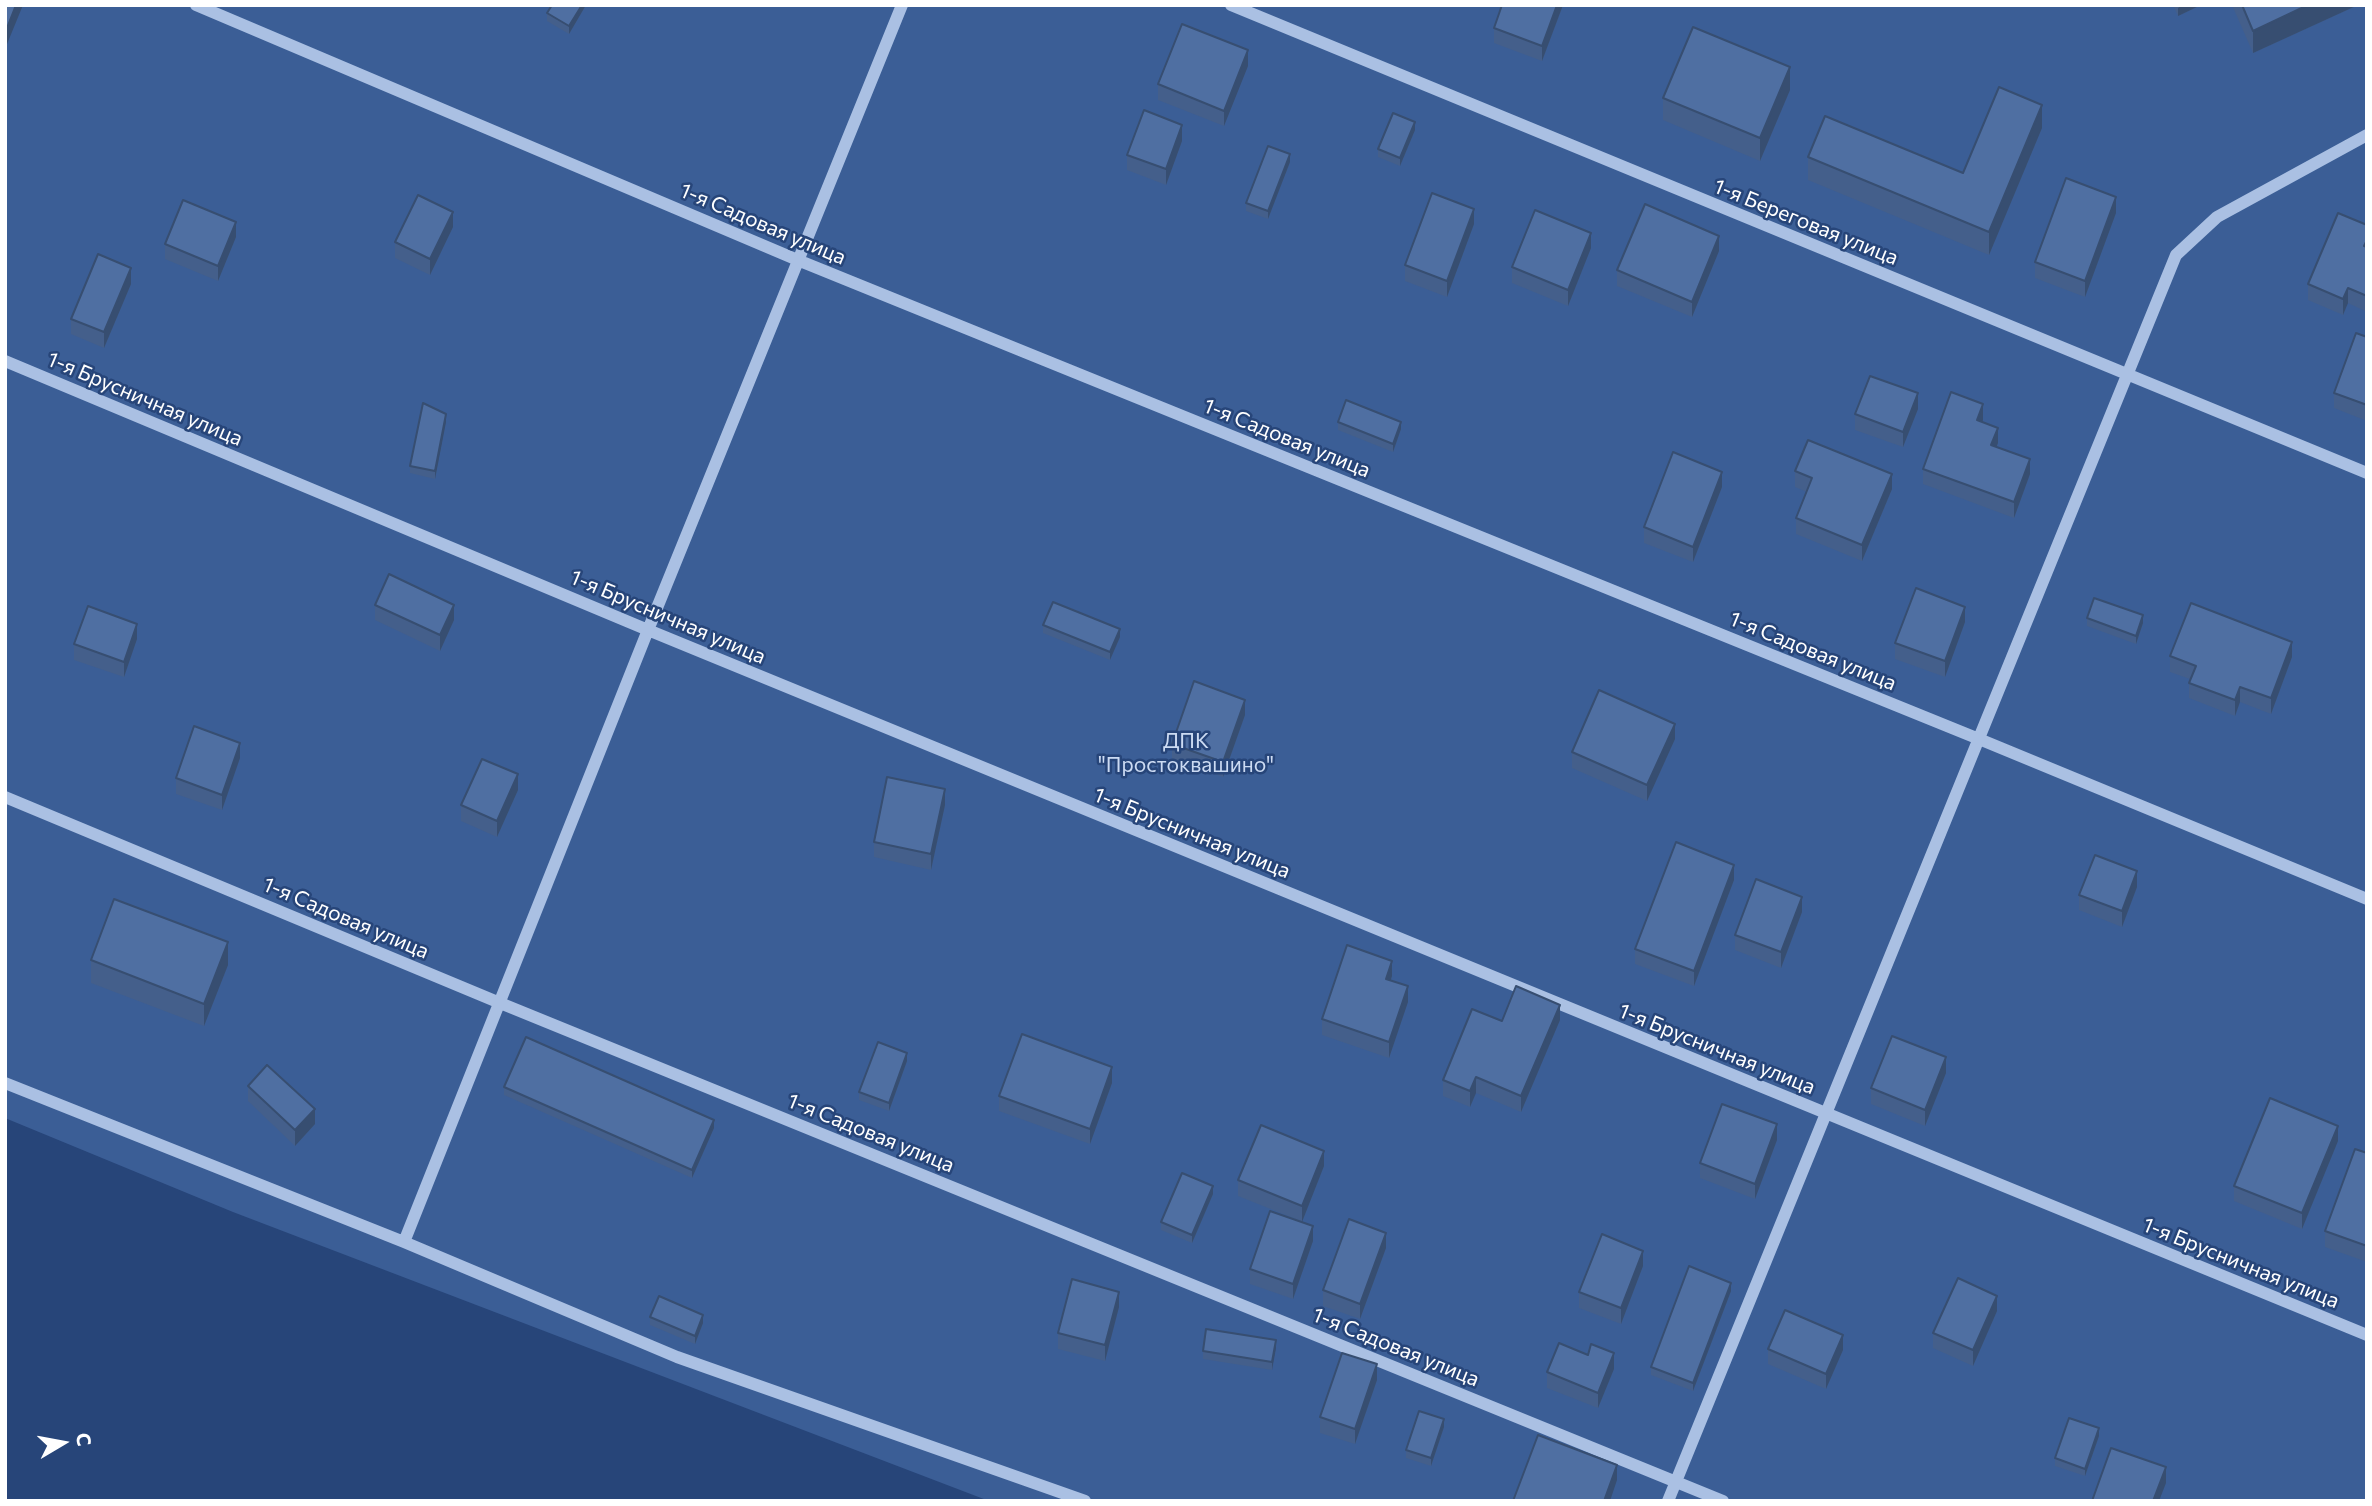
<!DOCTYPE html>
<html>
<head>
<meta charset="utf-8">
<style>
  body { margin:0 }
  #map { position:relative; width:2372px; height:1506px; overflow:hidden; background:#274579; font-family:Commissioner,sans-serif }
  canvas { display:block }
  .frame { position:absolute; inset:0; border:7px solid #fff; pointer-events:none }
  .north { position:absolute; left:28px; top:1408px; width:70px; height:70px; -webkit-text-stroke:5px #274579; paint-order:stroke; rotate:80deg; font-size:19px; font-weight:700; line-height:28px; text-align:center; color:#fff }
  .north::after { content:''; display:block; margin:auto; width:24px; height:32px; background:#fff; clip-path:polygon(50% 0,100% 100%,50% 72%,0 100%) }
</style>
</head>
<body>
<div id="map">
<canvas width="2372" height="1506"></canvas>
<div class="frame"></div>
<div class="north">С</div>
</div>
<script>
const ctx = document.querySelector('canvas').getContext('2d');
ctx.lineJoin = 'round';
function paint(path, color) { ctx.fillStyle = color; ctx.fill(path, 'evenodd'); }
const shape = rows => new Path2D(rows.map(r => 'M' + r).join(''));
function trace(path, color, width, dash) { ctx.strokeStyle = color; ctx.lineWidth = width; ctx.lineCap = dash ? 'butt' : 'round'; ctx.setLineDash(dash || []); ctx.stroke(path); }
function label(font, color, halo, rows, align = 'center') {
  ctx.font = font + ' Commissioner,sans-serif'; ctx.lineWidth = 5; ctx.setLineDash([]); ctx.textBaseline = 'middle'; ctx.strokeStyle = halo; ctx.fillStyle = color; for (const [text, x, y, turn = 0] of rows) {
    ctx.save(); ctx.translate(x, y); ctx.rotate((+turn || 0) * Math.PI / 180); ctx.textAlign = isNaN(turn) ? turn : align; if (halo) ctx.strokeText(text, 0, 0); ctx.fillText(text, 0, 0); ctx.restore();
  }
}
paint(shape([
  [5,5,2367,5,2367,1501,989,1501,233,1212,5,1118]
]), '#3b5e96');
trace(shape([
  [196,5,800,261,1979,739,2367,899],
  [1231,5,2367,473],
  [5,361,648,630,2367,1335],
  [5,797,500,1003,1723,1501],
  [5,1083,404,1242,677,1357,1085,1501],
  [404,1242,648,630,902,5],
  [1668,1501,2176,255,2217,217,2367,135]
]), '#aac0e3', 12);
paint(shape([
  [552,5,586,5,569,34,547,21,547,13],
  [1563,5,1542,61,1494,43,1494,28],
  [2173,5,2201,5,2178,16],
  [2232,5,2358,5,2253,53],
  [1248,66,1224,126,1158,100,1158,84],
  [1790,90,1760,161,1663,120,1663,98],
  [2042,128,1989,255,1808,180,1808,157,1963,173],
  [1415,130,1400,166,1378,157,1378,149],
  [1182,141,1166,185,1127,170,1127,155],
  [1290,162,1268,219,1246,211,1246,203],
  [2116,213,2085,297,2035,278,2035,262],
  [1474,224,1447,297,1405,281,1405,265],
  [2367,225,2367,312,2348,303,2343,315,2308,300,2308,284],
  [453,227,430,275,395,258,395,242],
  [236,237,218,281,165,259,165,244],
  [1591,248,1568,306,1512,283,1512,267],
  [1719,251,1692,317,1617,286,1617,270],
  [131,284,104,348,71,334,71,319],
  [2367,337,2367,421,2334,408,2334,393],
  [1918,409,1903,447,1855,430,1855,414],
  [1983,420,1982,422,1998,443,1997,447,2030,474,2014,518,1923,484,1923,469],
  [446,422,435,479,410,473,410,466],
  [1338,422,1401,429,1393,452,1338,430],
  [1795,471,1892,489,1862,561,1796,534,1796,518,1807,492,1795,487],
  [1722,487,1693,562,1644,543,1644,527],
  [375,605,454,620,440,651,375,620],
  [2087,618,2143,623,2136,644,2087,626],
  [1965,622,1945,677,1895,659,1895,643],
  [1043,625,1120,637,1110,660,1043,633],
  [137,639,124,677,74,660,74,644],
  [2170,656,2292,657,2271,714,2240,702,2235,716,2189,698,2189,683,2190,679,2170,672],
  [1245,715,1223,777,1172,759,1172,744],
  [1675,739,1647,801,1572,768,1572,752],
  [240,758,222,810,176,794,176,778],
  [518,790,497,837,461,821,461,805],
  [945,805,931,870,874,857,874,842],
  [1734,880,1694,986,1635,964,1635,949],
  [2137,887,2122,927,2079,910,2079,895],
  [1802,912,1781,968,1735,950,1735,935],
  [91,960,228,965,204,1026,91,983],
  [1392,976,1391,980,1408,1002,1389,1058,1322,1035,1322,1019],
  [1560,1020,1521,1112,1476,1093,1470,1107,1443,1096,1443,1080,1502,1021],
  [907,1061,889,1111,859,1100,859,1092],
  [1946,1073,1925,1126,1871,1104,1871,1088],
  [1112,1083,1090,1144,999,1111,999,1096],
  [248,1086,315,1124,295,1146,248,1101],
  [504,1087,714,1128,692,1178,504,1095],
  [1777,1140,1755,1199,1700,1178,1700,1163],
  [2338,1141,2302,1229,2234,1201,2234,1186],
  [2367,1153,2367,1262,2325,1247,2325,1231],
  [1324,1166,1302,1222,1313,1241,1293,1299,1250,1284,1250,1269,1298,1220,1238,1196,1238,1180],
  [1213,1194,1192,1243,1161,1230,1161,1222],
  [1386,1248,1360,1319,1323,1306,1323,1290],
  [1643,1266,1621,1324,1579,1308,1579,1292],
  [1731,1291,1693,1391,1651,1375,1651,1367],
  [1119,1307,1105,1361,1058,1349,1058,1333],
  [1997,1311,1973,1366,1933,1348,1933,1333],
  [650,1317,703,1323,695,1344,650,1325],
  [1276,1348,1272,1370,1203,1359,1203,1351],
  [1768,1349,1843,1350,1826,1389,1768,1364],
  [1588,1355,1614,1369,1598,1408,1547,1388,1547,1372],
  [1377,1380,1355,1444,1320,1433,1320,1417],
  [1444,1427,1431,1466,1406,1458,1406,1450],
  [2099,1436,2085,1476,2055,1466,2055,1458]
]), '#445f8b');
paint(shape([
  [16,5,23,5,5,49,5,33],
  [582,5,586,5,569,34,569,26],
  [1557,5,1563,5,1542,61,1542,46],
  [2183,5,2201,5,2178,16,2178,8],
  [2308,5,2358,5,2253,53,2253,31],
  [1248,50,1248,66,1224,126,1224,111],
  [1790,67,1790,90,1760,161,1760,138],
  [2042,105,2042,128,1989,255,1989,232],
  [1415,122,1415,130,1400,166,1400,158],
  [1182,125,1182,141,1166,185,1166,169],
  [1290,154,1290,162,1268,219,1268,211],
  [2116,197,2116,213,2085,297,2085,281],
  [1474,209,1474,224,1447,297,1447,281],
  [453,212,453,227,430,275,430,259],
  [236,222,236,237,218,281,218,266],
  [1591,233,1591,248,1568,306,1568,290],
  [1719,236,1719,251,1692,317,1692,302],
  [131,268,131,284,104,348,104,332],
  [2348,288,2348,303,2343,315,2343,299],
  [1918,393,1918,409,1903,447,1903,432],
  [1983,404,1983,420,1977,435,1977,420],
  [446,414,446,422,435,479,435,471],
  [1401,422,1401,429,1393,452,1393,444],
  [1998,428,1998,443,1991,460,1991,445],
  [2030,459,2030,474,2014,518,2014,502],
  [1722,472,1722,487,1693,562,1693,547],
  [1892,474,1892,489,1862,561,1862,545],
  [454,605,454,620,440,651,440,635],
  [1965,607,1965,622,1945,677,1945,661],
  [2143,615,2143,623,2136,644,2136,636],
  [137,624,137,639,124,677,124,662],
  [1120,629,1120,637,1110,660,1110,652],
  [2292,642,2292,657,2271,714,2271,698],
  [2240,687,2240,702,2235,716,2235,700],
  [1245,700,1245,715,1223,777,1223,762],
  [1675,724,1675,739,1647,801,1647,785],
  [240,743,240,758,222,810,222,795],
  [518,774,518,790,497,837,497,821],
  [945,789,945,805,931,870,931,854],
  [1734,865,1734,880,1694,986,1694,971],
  [2137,871,2137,887,2122,927,2122,911],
  [1802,897,1802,912,1781,968,1781,952],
  [228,942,228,965,204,1026,204,1004],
  [1392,961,1392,976,1386,994,1386,979],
  [1408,986,1408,1002,1389,1058,1389,1042],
  [1560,1005,1560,1020,1521,1112,1521,1096],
  [907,1053,907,1061,889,1111,889,1103],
  [1946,1057,1946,1073,1925,1126,1925,1110],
  [1112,1067,1112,1083,1090,1144,1090,1129],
  [1476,1077,1476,1093,1470,1107,1470,1091],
  [315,1109,315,1124,295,1146,295,1130],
  [714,1120,714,1128,692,1178,692,1170],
  [1777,1124,1777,1140,1755,1199,1755,1184],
  [2338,1126,2338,1141,2302,1229,2302,1213],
  [1324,1151,1324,1166,1302,1222,1302,1206],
  [1213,1186,1213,1194,1192,1243,1192,1235],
  [1313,1226,1313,1241,1293,1299,1293,1284],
  [1386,1233,1386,1248,1360,1319,1360,1304],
  [1643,1251,1643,1266,1621,1324,1621,1308],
  [1731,1283,1731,1291,1693,1391,1693,1383],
  [1119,1292,1119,1307,1105,1361,1105,1345],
  [1997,1296,1997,1311,1973,1366,1973,1350],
  [703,1315,703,1323,695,1344,695,1336],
  [1843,1335,1843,1350,1826,1389,1826,1374],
  [1276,1340,1276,1348,1272,1370,1272,1362],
  [1614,1353,1614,1369,1598,1408,1598,1393],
  [1377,1364,1377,1380,1355,1444,1355,1429],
  [1444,1419,1444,1427,1431,1466,1431,1458],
  [2099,1428,2099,1436,2085,1476,2085,1469],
  [1617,1465,1617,1480,1610,1501,1604,1501],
  [2166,1467,2166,1483,2159,1501,2153,1501]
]), '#374e71');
const building = shape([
  [5,5,16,5,5,33,5,5],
  [552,5,582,5,569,26,547,13,552,5],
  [1502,5,1557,5,1542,46,1494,28,1502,5],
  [2242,5,2308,5,2253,31,2242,5],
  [1182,24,1248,50,1224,111,1158,84,1182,24],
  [1693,27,1790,67,1760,138,1663,98,1693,27],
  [1999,87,2042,105,1989,232,1808,157,1825,116,1963,173,1999,87],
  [1144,110,1182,125,1166,169,1127,155,1144,110],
  [1393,113,1415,122,1400,158,1378,149,1393,113],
  [1268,146,1290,154,1268,211,1246,203,1268,146],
  [2066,178,2116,197,2085,281,2035,262,2066,178],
  [1432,193,1474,209,1447,281,1405,265,1432,193],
  [418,195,453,212,430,259,395,242,418,195],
  [183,200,236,222,218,266,165,244,183,200],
  [1645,204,1719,236,1692,302,1617,270,1645,204],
  [1535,210,1591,233,1568,290,1512,267,1535,210],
  [2338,213,2367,225,2367,240,2364,246,2367,247,2367,296,2348,288,2343,299,2308,284,2338,213],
  [98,254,131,268,104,332,71,319,98,254],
  [2356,333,2367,337,2367,405,2334,393,2356,333],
  [1870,376,1918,393,1903,432,1855,414,1870,376],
  [1951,392,1983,404,1977,420,1998,428,1991,445,2030,459,2014,502,1923,469,1951,392],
  [1346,400,1401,422,1393,444,1338,422,1346,400],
  [423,403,446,414,435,471,410,466,423,403],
  [1808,440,1892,474,1862,545,1796,518,1812,478,1795,471,1808,440],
  [1673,452,1722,472,1693,547,1644,527,1673,452],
  [389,574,454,605,440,635,375,605,389,574],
  [1916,588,1965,607,1945,661,1895,643,1916,588],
  [2094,598,2143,615,2136,636,2087,618,2094,598],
  [1053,602,1120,629,1110,652,1043,625,1053,602],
  [2191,603,2292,642,2271,698,2240,687,2235,700,2189,683,2196,666,2170,656,2191,603],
  [88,606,137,624,124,662,74,644,88,606],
  [1194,681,1245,700,1223,762,1172,744,1194,681],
  [1599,690,1675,724,1647,785,1572,752,1599,690],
  [194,726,240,743,222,795,176,778,194,726],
  [482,759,518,774,497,821,461,805,482,759],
  [887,777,945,789,931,854,874,842,887,777],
  [1676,842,1734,865,1694,971,1635,949,1676,842],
  [2095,855,2137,871,2122,911,2079,895,2095,855],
  [1756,879,1802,897,1781,952,1735,935,1756,879],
  [114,899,228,942,204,1004,91,960,114,899],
  [1347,945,1392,961,1386,979,1408,986,1389,1042,1322,1019,1347,945],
  [1516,986,1560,1005,1521,1096,1476,1077,1470,1091,1443,1080,1472,1009,1502,1021,1516,986],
  [1022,1034,1112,1067,1090,1129,999,1096,1022,1034],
  [1892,1036,1946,1057,1925,1110,1871,1088,1892,1036],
  [526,1037,714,1120,692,1170,504,1087,526,1037],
  [878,1042,907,1053,889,1103,859,1092,878,1042],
  [267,1065,315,1109,295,1130,248,1086,267,1065],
  [2270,1098,2338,1126,2302,1213,2234,1186,2270,1098],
  [1722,1104,1777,1124,1755,1184,1700,1163,1722,1104],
  [1261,1125,1324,1151,1302,1206,1238,1180,1261,1125],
  [2355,1149,2367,1153,2367,1246,2325,1231,2355,1149],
  [1182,1173,1213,1186,1192,1235,1161,1222,1182,1173],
  [1270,1211,1313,1226,1293,1284,1250,1269,1270,1211],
  [1349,1219,1386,1233,1360,1304,1323,1290,1349,1219],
  [1602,1234,1643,1251,1621,1308,1579,1292,1602,1234],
  [1689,1266,1731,1283,1693,1383,1651,1367,1689,1266],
  [1958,1278,1997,1296,1973,1350,1933,1333,1958,1278],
  [1072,1279,1119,1292,1105,1345,1058,1333,1072,1279],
  [659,1296,703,1315,695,1336,650,1317,659,1296],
  [1785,1310,1843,1335,1826,1374,1768,1349,1785,1310],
  [1206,1329,1276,1340,1272,1362,1203,1351,1206,1329],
  [1559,1343,1588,1355,1591,1344,1614,1353,1598,1393,1547,1372,1559,1343],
  [1342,1353,1377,1364,1355,1429,1320,1417,1342,1353],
  [1419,1411,1444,1419,1431,1458,1406,1450,1419,1411],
  [2069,1418,2099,1428,2085,1469,2055,1458,2069,1418],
  [1538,1435,1617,1465,1604,1501,1513,1501,1538,1435],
  [2111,1448,2166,1467,2153,1501,2092,1501,2111,1448]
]);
paint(building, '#4f6fa2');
trace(building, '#374e71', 2);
label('21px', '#fff', '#274579', [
  ["1-я Береговая улица",1806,222,22],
  ["1-я Садовая улица",763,224,23],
  ["1-я Брусничная улица",145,399,23],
  ["1-я Садовая улица",1287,438,22],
  ["1-я Брусничная улица",668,617,23],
  ["1-я Садовая улица",1813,651,22],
  ["1-я Брусничная улица",1192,833,22],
  ["1-я Садовая улица",346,918,23],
  ["1-я Брусничная улица",1717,1049,22],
  ["1-я Садовая улица",871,1133,22],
  ["1-я Брусничная улица",2241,1263,22],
  ["1-я Садовая улица",1396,1347,22]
]);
label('21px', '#ccdbf3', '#274579', [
  ["ДПК",1186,741],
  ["\"Простоквашино\"",1186,765]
]);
</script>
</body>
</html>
